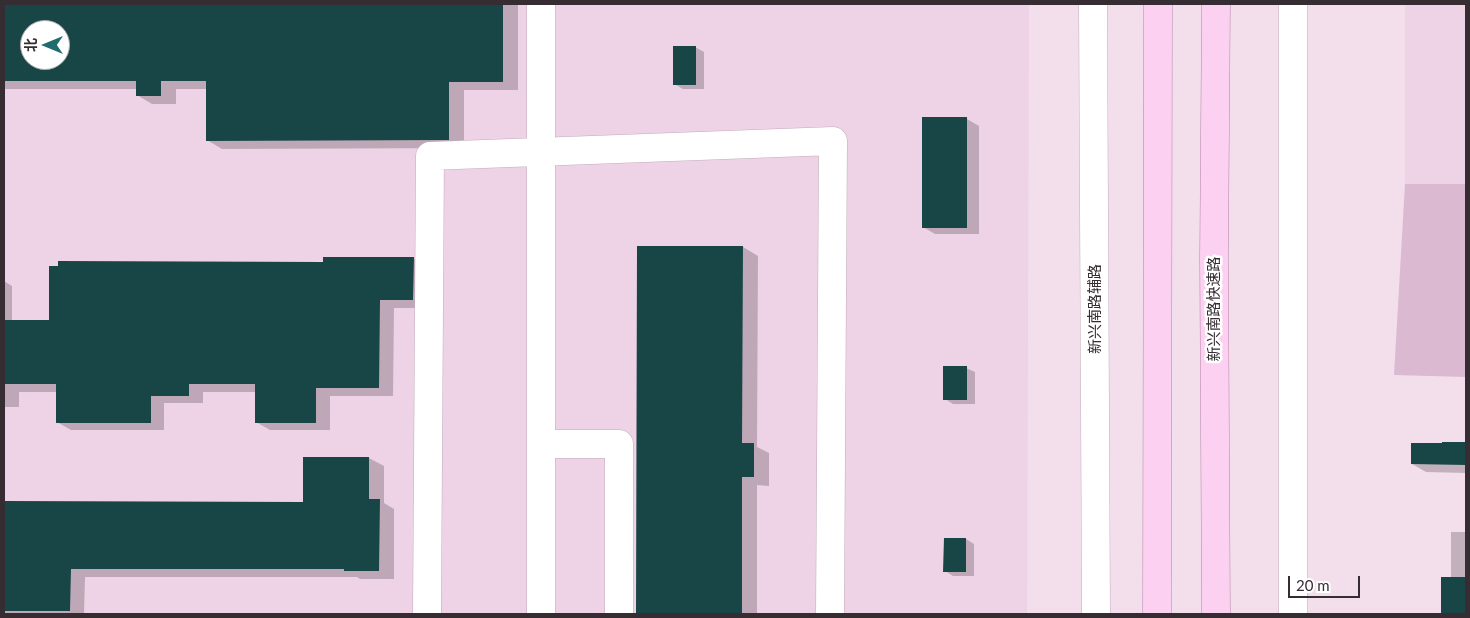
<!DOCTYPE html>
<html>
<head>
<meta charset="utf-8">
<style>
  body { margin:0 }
  #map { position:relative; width:1470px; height:618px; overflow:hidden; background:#f3deec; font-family:Lato,"Noto Sans SC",sans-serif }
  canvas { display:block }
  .frame { position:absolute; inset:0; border:5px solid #352d32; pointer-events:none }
  .north { position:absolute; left:20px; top:20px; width:50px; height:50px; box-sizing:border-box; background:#fff; border:1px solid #aeabad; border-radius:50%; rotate:270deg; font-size:14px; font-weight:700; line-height:20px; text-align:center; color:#352d32 }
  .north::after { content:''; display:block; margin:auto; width:18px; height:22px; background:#206c6f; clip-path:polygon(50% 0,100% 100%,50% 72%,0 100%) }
  .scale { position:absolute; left:1288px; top:576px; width:72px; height:22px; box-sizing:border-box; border:2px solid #352d32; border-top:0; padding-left:6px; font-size:15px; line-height:18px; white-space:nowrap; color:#352d32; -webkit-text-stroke:4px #fff; paint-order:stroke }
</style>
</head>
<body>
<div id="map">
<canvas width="1470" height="618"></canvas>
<div class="frame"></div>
<div class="north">北</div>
<div class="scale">20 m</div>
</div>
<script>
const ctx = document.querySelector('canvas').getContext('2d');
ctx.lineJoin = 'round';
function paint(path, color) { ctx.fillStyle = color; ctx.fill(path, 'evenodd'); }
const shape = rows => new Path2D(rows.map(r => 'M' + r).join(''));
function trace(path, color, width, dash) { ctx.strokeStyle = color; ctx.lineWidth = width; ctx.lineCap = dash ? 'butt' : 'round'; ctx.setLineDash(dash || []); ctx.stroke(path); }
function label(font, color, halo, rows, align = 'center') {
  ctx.font = font + ' Lato,"Noto Sans SC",sans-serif'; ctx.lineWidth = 5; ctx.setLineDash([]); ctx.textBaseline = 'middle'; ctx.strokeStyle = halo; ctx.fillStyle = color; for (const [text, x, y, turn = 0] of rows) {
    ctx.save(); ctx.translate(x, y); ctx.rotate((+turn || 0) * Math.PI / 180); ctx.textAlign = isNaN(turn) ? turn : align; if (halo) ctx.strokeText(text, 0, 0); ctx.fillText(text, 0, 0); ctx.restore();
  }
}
paint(shape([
  [4,4,1029,4,1027,614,4,614],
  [30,30,60,30,60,60,30,60],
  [1405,4,1466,4,1466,184,1405,184]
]), '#eed2e5');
paint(shape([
  [1405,184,1466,184,1466,377,1394,375]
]), '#dbb9d1');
paint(shape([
  [4,4,518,4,518,90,464,90,464,148,222,149,207,140,207,89,176,89,176,104,152,104,137,95,137,89,4,89],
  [30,30,60,30,60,60,30,60],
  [695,47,704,52,704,89,683,89,674,84],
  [967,119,979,126,979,234,935,234,923,227],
  [638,247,743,247,758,256,757,447,769,453,769,486,757,485,757,614,637,614],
  [413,258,428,266,427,308,394,308,393,396,330,396,330,430,270,430,256,422,256,392,203,392,203,403,164,403,164,430,71,430,57,422,57,392,19,392,19,407,4,407,4,281,12,286,12,322,50,321,325,263],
  [966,368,975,372,975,404,953,404,945,399],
  [1443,443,1466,443,1466,473,1426,472,1412,464,1443,445],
  [369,458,384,466,384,503,394,509,394,579,360,579,357,577,85,577,84,614,4,614,4,503,304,503],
  [1451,532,1466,532,1466,614,1443,614,1443,578,1451,578],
  [966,539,974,544,974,576,953,576,945,571]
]), '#0003');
paint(shape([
  [4,4,503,4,503,82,449,82,449,140,206,141,206,81,161,81,161,96,136,96,136,81,4,81],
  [30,30,60,30,60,60,30,60],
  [673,46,696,46,696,85,673,85],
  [922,117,967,117,967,228,922,228],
  [637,246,743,246,742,443,754,443,754,477,742,477,742,614,636,614],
  [323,257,414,257,413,300,380,300,379,388,316,388,316,423,255,423,255,384,189,384,189,396,151,396,151,423,56,423,56,384,4,384,4,320,49,320,49,266,58,266,58,261,323,262],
  [943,366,967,366,967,400,943,400],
  [1442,442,1466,442,1466,465,1411,464,1411,443,1442,443],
  [303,457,369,457,369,499,380,499,379,571,344,571,344,569,71,569,70,611,4,611,4,501,303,502],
  [944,538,966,538,966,572,943,572],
  [1441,577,1466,577,1466,614,1441,614]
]), '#184647');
const minor = shape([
  [1093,4,1096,614],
  [1293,4,1293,614],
  [541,444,619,444,619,614],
  [427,614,430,156,833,141,830,614],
  [541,614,541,4]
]);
const major = shape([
  [1157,614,1158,4],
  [1216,614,1214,258,1216,4]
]);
trace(minor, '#c1adbb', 29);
trace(major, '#b583a7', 29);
trace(minor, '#fff', 28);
trace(major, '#fcd0f0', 28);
label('15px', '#352d32', '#fff', [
  ["新兴南路辅路",1095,309,-90],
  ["新兴南路快速路",1214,309,-90]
]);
</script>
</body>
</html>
